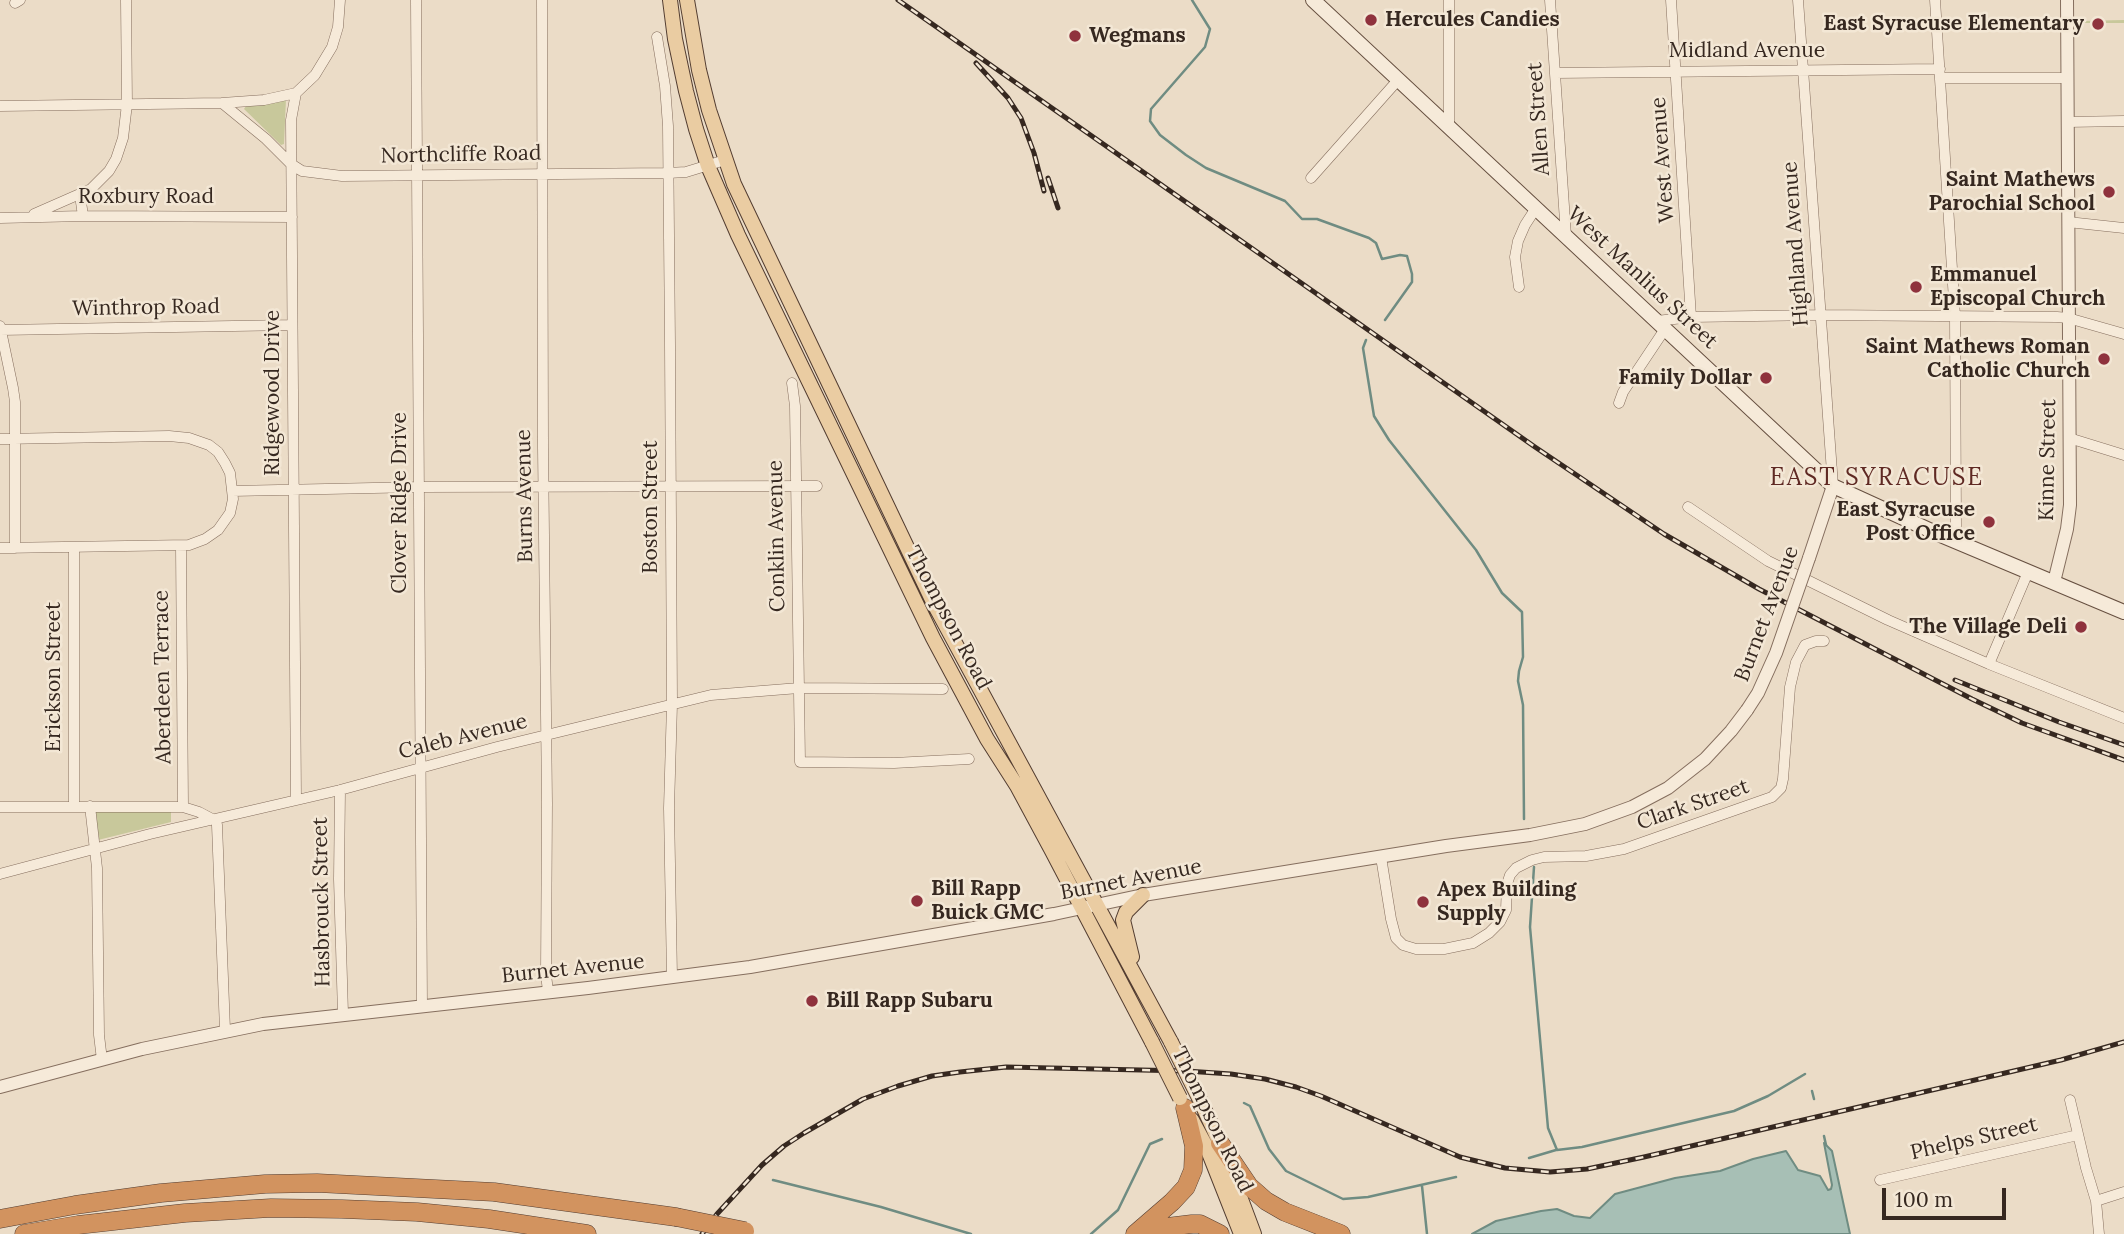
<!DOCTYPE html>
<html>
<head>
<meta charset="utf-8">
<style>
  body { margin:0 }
  #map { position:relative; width:2124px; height:1234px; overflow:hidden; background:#ebdcc7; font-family:Lora,serif }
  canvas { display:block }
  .scale { position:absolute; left:1882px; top:1188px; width:124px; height:32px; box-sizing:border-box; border:4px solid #362820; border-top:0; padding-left:9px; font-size:21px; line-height:24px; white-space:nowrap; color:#362820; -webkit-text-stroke:5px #f3e7d5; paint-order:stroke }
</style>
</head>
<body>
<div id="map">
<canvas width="2124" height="1234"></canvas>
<div class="scale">100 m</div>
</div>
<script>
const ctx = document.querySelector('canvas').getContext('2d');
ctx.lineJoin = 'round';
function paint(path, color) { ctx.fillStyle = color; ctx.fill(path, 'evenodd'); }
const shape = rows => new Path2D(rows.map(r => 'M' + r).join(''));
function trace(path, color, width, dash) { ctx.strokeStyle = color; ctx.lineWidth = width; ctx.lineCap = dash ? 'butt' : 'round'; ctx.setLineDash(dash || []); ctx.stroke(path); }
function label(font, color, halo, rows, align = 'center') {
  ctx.font = font + ' Lora,serif'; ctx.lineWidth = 5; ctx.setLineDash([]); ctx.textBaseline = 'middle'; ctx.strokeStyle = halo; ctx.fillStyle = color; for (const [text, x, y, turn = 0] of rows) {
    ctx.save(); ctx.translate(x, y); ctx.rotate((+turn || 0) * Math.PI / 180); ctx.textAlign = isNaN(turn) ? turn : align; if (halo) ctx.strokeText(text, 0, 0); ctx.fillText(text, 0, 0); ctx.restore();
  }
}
paint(shape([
  [2124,20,2124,23,2083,23,2082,31,2075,31,2075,22,2078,21],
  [286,99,284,144,281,145,244,109,246,106],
  [96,812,171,812,171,822,98,840]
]), '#c8c89b');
const water = shape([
  [1824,1143,1832,1151,1850,1234,1472,1234,1496,1221,1541,1211,1557,1209,1574,1216,1590,1218,1615,1194,1675,1178,1720,1171,1753,1159,1786,1151,1798,1170,1820,1176,1828,1190,1831,1189,1832,1185,1824,1143]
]);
paint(water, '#a7bfb5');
trace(water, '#6f8c82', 2);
trace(shape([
  [1192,0,1210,29,1205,47,1151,109,1150,121,1160,135,1186,155,1206,168,1285,201,1302,219,1317,219,1369,238,1376,243,1382,259,1400,255,1407,256,1412,274,1412,282,1385,320],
  [1366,340,1363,348,1374,416,1389,440,1476,550,1502,593,1522,612,1523,657,1519,671,1518,681,1523,705,1524,819],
  [1534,867,1530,927,1548,1128,1557,1150,1582,1147,1734,1111,1768,1096,1805,1074],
  [1812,1091,1814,1099],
  [1244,1103,1250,1106,1269,1149,1286,1171,1343,1199,1368,1197,1456,1177],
  [1824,1136,1826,1145],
  [1529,1158,1556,1150],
  [773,1180,881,1207,971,1234],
  [1422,1186,1427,1234],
  [1091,1234,1118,1210,1150,1144,1162,1139]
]), '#6f8c82', 2.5);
const minor = shape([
  [416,0,422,1005],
  [542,0,543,447,547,802,546,975,548,991],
  [1550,0,1566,236],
  [1671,0,1691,317],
  [1798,0,1833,486],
  [1935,0,1955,316,1956,526,1953,540],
  [15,3,20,0],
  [657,37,665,86,668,126,670,345,672,704,669,808,672,977],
  [1555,73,1940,69],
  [1940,78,2067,78],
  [222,103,264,100,296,93],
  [0,106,222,103,266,139,291,164,302,171,342,176,668,173,686,172,725,160],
  [2067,122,2124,121],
  [1449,126,1449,0],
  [1311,178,1398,80],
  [80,195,83,216],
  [34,214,91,189,109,171,116,159,123,138,127,104,126,0],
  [0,218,83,216,292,217],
  [2068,222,2124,228],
  [1519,287,1515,257,1518,241,1525,225,1536,208],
  [1657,321,1691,317,1820,315,2057,317,2068,318,2124,334],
  [0,326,13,388,15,402,15,548],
  [0,330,292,325],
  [792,383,795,406,800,762,894,763,969,759],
  [1619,403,1623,392,1665,329],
  [2069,438,2124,455],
  [0,439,169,436,189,438,209,445,218,452,225,463,230,473,233,499,230,513,218,530,205,539,189,545,0,548],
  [232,491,420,487,817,486],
  [1688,507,1768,561,1809,581,1888,620,1989,664,2124,718],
  [181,546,183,807],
  [1989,664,2028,572],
  [340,790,339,879,343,1014],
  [296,799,291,120,296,93,315,75,332,47,338,27,340,0],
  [74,806,74,548],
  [90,806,97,868,99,1035,102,1060],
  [0,807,183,807,199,812,216,821,217,825,225,1030],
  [1381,857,1391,919,1396,938,1403,945,1416,949,1444,949,1473,943,1489,933,1500,922,1506,910,1507,884,1510,875,1516,868,1532,860,1544,857,1586,856,1624,849,1772,797,1781,788,1783,779,1790,687,1796,662,1805,645,1816,641,1824,641],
  [0,874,150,834,340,790,497,747,711,695,799,688,943,689],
  [2070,1100,2086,1168,2096,1201,2099,1234],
  [1880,1180,2078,1135],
  [2096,1201,2124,1192]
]);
const tertiary = shape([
  [1809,558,1833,486],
  [2054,582,2067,529,2070,505,2067,0],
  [0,1087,142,1049,263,1024,588,988,750,967,1054,914,1143,895,1446,846,1530,835,1585,824,1632,807,1668,788,1705,759,1731,731,1747,710]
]);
const secondary = shape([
  [1313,0,1833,486,1936,533,2124,612]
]);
const primary = shape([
  [670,0,675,39,686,91,696,129,708,166,738,235,933,638,987,739,1017,786,1052,851,1152,1042],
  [687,0,699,70,709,110,734,184,934,604,1171,1042],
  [1132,957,1123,920,1126,912,1143,895],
  [1199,1098,1220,1143,1254,1234],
  [1192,1120,1207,1148,1241,1234]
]);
const motorway = shape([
  [1220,1143,1249,1186,1266,1201,1285,1212,1341,1234],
  [0,1219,75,1205,161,1193,265,1184,317,1183,494,1192,676,1217],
  [24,1234,78,1225,185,1213,271,1208,342,1209,417,1212,489,1219,587,1234],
  [1135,1234,1172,1202,1186,1187,1193,1170,1194,1146,1185,1108],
  [1155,1234,1167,1227,1192,1224,1200,1224,1220,1234]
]);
trace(minor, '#856e5e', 11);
trace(tertiary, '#856e5e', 14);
trace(secondary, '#675041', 16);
trace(primary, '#533d31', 16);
trace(motorway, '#533d31', 19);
trace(minor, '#f6ead9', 10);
trace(tertiary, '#f6ead9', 12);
trace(secondary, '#f6ead9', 14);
trace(primary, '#eacca2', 14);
trace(motorway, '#d2935f', 18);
const rail = shape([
  [898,0,1535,447,1664,534,1759,589,1972,699,2022,723,2124,760],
  [976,63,1008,98,1021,118,1034,153,1044,191],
  [1048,178,1058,208],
  [1955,680,2059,722,2124,745],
  [702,1234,717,1214,762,1165,784,1146,804,1133,863,1099,898,1086,932,1076,960,1072,1006,1067,1186,1071,1231,1074,1265,1079,1296,1087,1321,1096,1460,1157,1505,1168,1550,1172,1587,1169,1644,1157,2061,1060,2124,1042]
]);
trace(rail, '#362820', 5);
trace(rail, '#f3e7d5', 2.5, [8]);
const tertiaryBridge = shape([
  [1747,710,1758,693,1776,653,1809,558]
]);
const primaryBridge = shape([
  [1152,1042,1180,1098],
  [1171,1042,1199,1098]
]);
const motorwayBridge = shape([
  [676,1217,745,1231]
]);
trace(tertiaryBridge, '#856e5e', 14, []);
trace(primaryBridge, '#533d31', 16, []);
trace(motorwayBridge, '#533d31', 19, []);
trace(tertiaryBridge, '#f6ead9', 12);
trace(primaryBridge, '#eacca2', 14);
trace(motorwayBridge, '#d2935f', 18);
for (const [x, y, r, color] of [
  [1371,20,7,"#8f323d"],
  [2098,24,7,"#8f323d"],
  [1075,36,7,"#8f323d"],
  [2109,192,7,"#8f323d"],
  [1916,287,7,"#8f323d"],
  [2104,359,7,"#8f323d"],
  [1766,378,7,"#8f323d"],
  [1989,522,7,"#8f323d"],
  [2081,627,7,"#8f323d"],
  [917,901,7,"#8f323d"],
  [1423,902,7,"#8f323d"],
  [812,1001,7,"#8f323d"]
]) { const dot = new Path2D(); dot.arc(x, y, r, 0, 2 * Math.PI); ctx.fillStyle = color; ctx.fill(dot); trace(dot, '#f3e7d5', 2.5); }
label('bold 21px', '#362820', '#f3e7d5', [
  ["Hercules Candies",1385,20],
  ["East Syracuse Elementary",2084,24,"right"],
  ["Wegmans",1089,36],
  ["Saint Mathews",2095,180,"right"],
  ["Parochial School",2095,204,"right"],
  ["Emmanuel",1930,275],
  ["Episcopal Church",1930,299],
  ["Saint Mathews Roman",2090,347,"right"],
  ["Catholic Church",2090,371,"right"],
  ["Family Dollar",1752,378,"right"],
  ["East Syracuse",1975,510,"right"],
  ["Post Office",1975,534,"right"],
  ["The Village Deli",2067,627,"right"],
  ["Bill Rapp",931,889],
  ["Buick GMC",931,913],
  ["Apex Building",1437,890],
  ["Supply",1437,914],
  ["Bill Rapp Subaru",826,1001]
], 'left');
label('21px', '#362820', '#f3e7d5', [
  ["Midland Avenue",1747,51],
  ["Allen Street",1539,119,-94],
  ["Northcliffe Road",461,155,-1],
  ["West Avenue",1663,160,-94],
  ["Roxbury Road",146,197],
  ["Highland Avenue",1796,244,-94],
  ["West Manlius Street",1642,278,43],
  ["Winthrop Road",146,308,-1],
  ["Ridgewood Drive",273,393,-90],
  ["Kinne Street",2048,460,-89],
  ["Burns Avenue",525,496,-91],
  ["Clover Ridge Drive",400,503,-90],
  ["Boston Street",651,507,-90],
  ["Conklin Avenue",777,536,-91],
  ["Burnet Avenue",1767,614,-69],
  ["Thompson Road",948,618,62],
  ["Erickson Street",54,677,-90],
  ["Aberdeen Terrace",163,677,-91],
  ["Caleb Avenue",463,737,-14],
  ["Clark Street",1693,805,-19],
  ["Burnet Avenue",1131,880,-11],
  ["Hasbrouck Street",322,902,-91],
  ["Burnet Avenue",573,969,-6],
  ["Thompson Road",1212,1120,64],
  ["Phelps Street",1974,1139,-13]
]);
ctx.letterSpacing = '2px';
label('24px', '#5f2923', '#f3e7d5', [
  ["EAST SYRACUSE",1877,478]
]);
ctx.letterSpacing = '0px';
</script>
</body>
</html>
